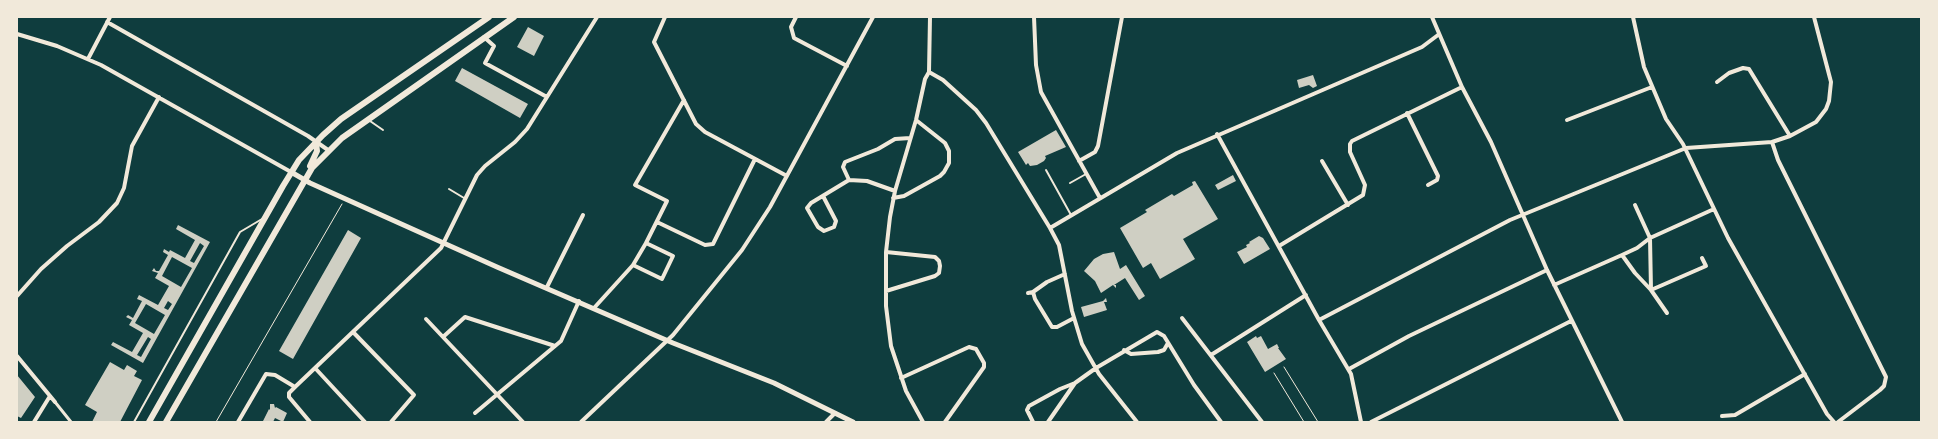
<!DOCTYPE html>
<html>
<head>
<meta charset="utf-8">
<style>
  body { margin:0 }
  #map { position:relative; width:1938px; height:439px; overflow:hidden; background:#0f3d3e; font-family:Barlow,sans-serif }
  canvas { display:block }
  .frame { position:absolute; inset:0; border:18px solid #f1e9da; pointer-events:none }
</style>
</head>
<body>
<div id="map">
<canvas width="1938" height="439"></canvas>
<div class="frame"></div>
</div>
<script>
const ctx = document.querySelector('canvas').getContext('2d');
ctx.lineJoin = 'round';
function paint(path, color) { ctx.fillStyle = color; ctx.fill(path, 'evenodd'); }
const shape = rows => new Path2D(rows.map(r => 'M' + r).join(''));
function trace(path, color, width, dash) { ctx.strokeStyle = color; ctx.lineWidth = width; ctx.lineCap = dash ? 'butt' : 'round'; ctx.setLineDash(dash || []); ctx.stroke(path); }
paint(shape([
  [528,27,544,36,534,56,517,47],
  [462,68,528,104,520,118,455,81],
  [1313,75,1317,86,1313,88,1309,85,1299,88,1297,80],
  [1056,130,1066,147,1045,156,1046,158,1044,161,1037,165,1030,166,1028,163,1026,165,1018,152],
  [1233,175,1236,181,1218,190,1215,185],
  [1195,181,1218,219,1183,239,1195,259,1160,279,1151,263,1143,268,1120,228,1147,212,1145,210,1172,194,1174,196,1193,185,1192,182],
  [178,225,210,242,143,363,111,345,113,342,132,352,143,333,129,325,132,320,126,317,128,315,133,318,142,301,137,299,139,295,158,305,169,286,155,278,158,273,152,271,154,268,156,271,159,271,168,255,163,252,164,249,169,252,170,250,185,258,195,240,176,229],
  [200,243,204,246,194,263,190,261],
  [172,257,192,268,181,287,162,276],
  [168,301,172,304,168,310,164,308],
  [146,304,165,315,154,334,135,323],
  [148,337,151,339,141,357,137,355],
  [348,230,361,238,293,359,279,351],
  [1259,236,1263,238,1270,249,1244,264,1237,252,1247,247,1246,245,1250,243,1249,242],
  [1114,252,1120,269,1126,265,1145,296,1139,300,1125,278,1114,285,1116,285,1116,288,1113,285,1101,293,1095,281,1084,271,1094,259,1103,254],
  [1106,298,1107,302,1104,302,1107,310,1084,317,1081,307,1103,301],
  [1256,336,1257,338,1261,336,1268,349,1277,344,1279,348,1278,348,1286,359,1265,372,1247,342],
  [110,362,124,370,127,365,137,371,134,376,142,380,120,422,92,422,97,412,85,405],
  [17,375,35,397,21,418,17,416],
  [270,404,274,404,275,408,276,407,287,413,283,422,275,418,273,422,263,421,269,409,270,410]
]), '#cfcfc3');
trace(shape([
  [1284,367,1318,422],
  [1274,373,1304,422],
  [216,422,342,204]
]), '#f1e9da', 1);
trace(shape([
  [370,121,383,130],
  [1046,170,1071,215],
  [1070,183,1086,174],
  [449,189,464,198],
  [134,422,240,232,262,219]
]), '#f1e9da', 2);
trace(shape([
  [55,402,71,422]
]), '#f1e9da', 3);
trace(shape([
  [665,17,654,42,696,124,705,132,787,176],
  [796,17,791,27,794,38,847,66],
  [1034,17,1036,65,1041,92,1100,198],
  [1432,17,1462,87,1491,142,1547,270,1622,422],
  [1633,17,1644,67,1666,119,1683,144,1728,238,1827,414,1834,422],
  [107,22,308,136,328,150],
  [17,34,57,46,101,65,291,172],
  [484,37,494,46,485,63,547,97],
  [88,59,110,17],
  [929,72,943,80,976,110,986,123,1050,228,1059,245,1072,311,1082,344,1099,374,1137,422],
  [1717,82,1729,73,1743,68,1749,69,1790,136],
  [1407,113,1438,176,1437,180,1428,185],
  [1567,120,1652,87],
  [1217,134,1319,320,1351,374,1361,422],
  [1772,142,1778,160,1886,377,1884,386,1880,390,1838,422],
  [1079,161,1095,152,1098,146,1122,17],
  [1322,161,1348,205],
  [849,180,867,181,895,191],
  [823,196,836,221,834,227,824,231,818,227,807,208,811,203,849,180,843,167,845,162,878,149,895,139,910,138],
  [893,198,904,196,940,176,944,172,949,163,949,151,945,143,916,120],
  [1635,205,1650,238,1651,290,1667,313],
  [657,222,705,245,713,244,755,159],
  [1050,228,1177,153,1422,47,1438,35],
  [646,243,667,201,635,185,684,100],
  [1279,246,1363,195,1365,185,1350,152,1350,144,1352,141,1462,87],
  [1622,255,1635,273,1651,290,1706,266,1702,258],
  [1554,285,1622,255,1637,248,1650,238,1714,209],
  [547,287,583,215],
  [886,291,935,276,939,273,940,266,939,261,935,257,886,252],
  [1033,292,1035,299,1052,327,1057,327,1074,318],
  [1028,293,1033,292,1047,282,1065,274],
  [17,296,41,269,67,246,99,222,117,203,124,188,132,146,159,97],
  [594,308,633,265,662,279,673,256,646,243,633,265],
  [1182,318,1262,422],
  [426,319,523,422],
  [1319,320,1510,220,1686,148,1772,142,1790,136,1816,122,1826,109,1829,101,1831,82,1814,17],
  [353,332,414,395,391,422],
  [443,337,465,317,555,346],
  [1124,350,1131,354,1158,352,1164,350,1168,343],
  [1211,355,1306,295],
  [17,356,55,402],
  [315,368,365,422],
  [1349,369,1409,336,1547,270],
  [901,378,969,347,976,349,984,363,984,367,945,422],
  [295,387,289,393,289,397,310,422],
  [475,413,561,341,579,301],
  [1722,416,1735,415,1805,374],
  [34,422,50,396],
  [238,422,266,374,275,375,295,387,441,248,477,175,485,166,515,142,527,129,597,17],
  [581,422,673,335,742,250,770,207,873,17],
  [826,422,835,413],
  [923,422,906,391,891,346,886,306,886,252,890,217,895,191,916,120,925,79,929,72,930,17],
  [1033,422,1027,410,1029,406,1060,389,1075,383,1096,368,1157,332,1164,336,1194,385,1221,422],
  [1048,422,1075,383],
  [1371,422,1571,321]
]), '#f1e9da', 4);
trace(shape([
  [291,172,310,183,497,267,673,343,774,383,853,422]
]), '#f1e9da', 5);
trace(shape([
  [310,166,317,151,316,142],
  [149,422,283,186,299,160,323,135,341,119,489,17],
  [166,422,312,168,342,138,514,17]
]), '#f1e9da', 6);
</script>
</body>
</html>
